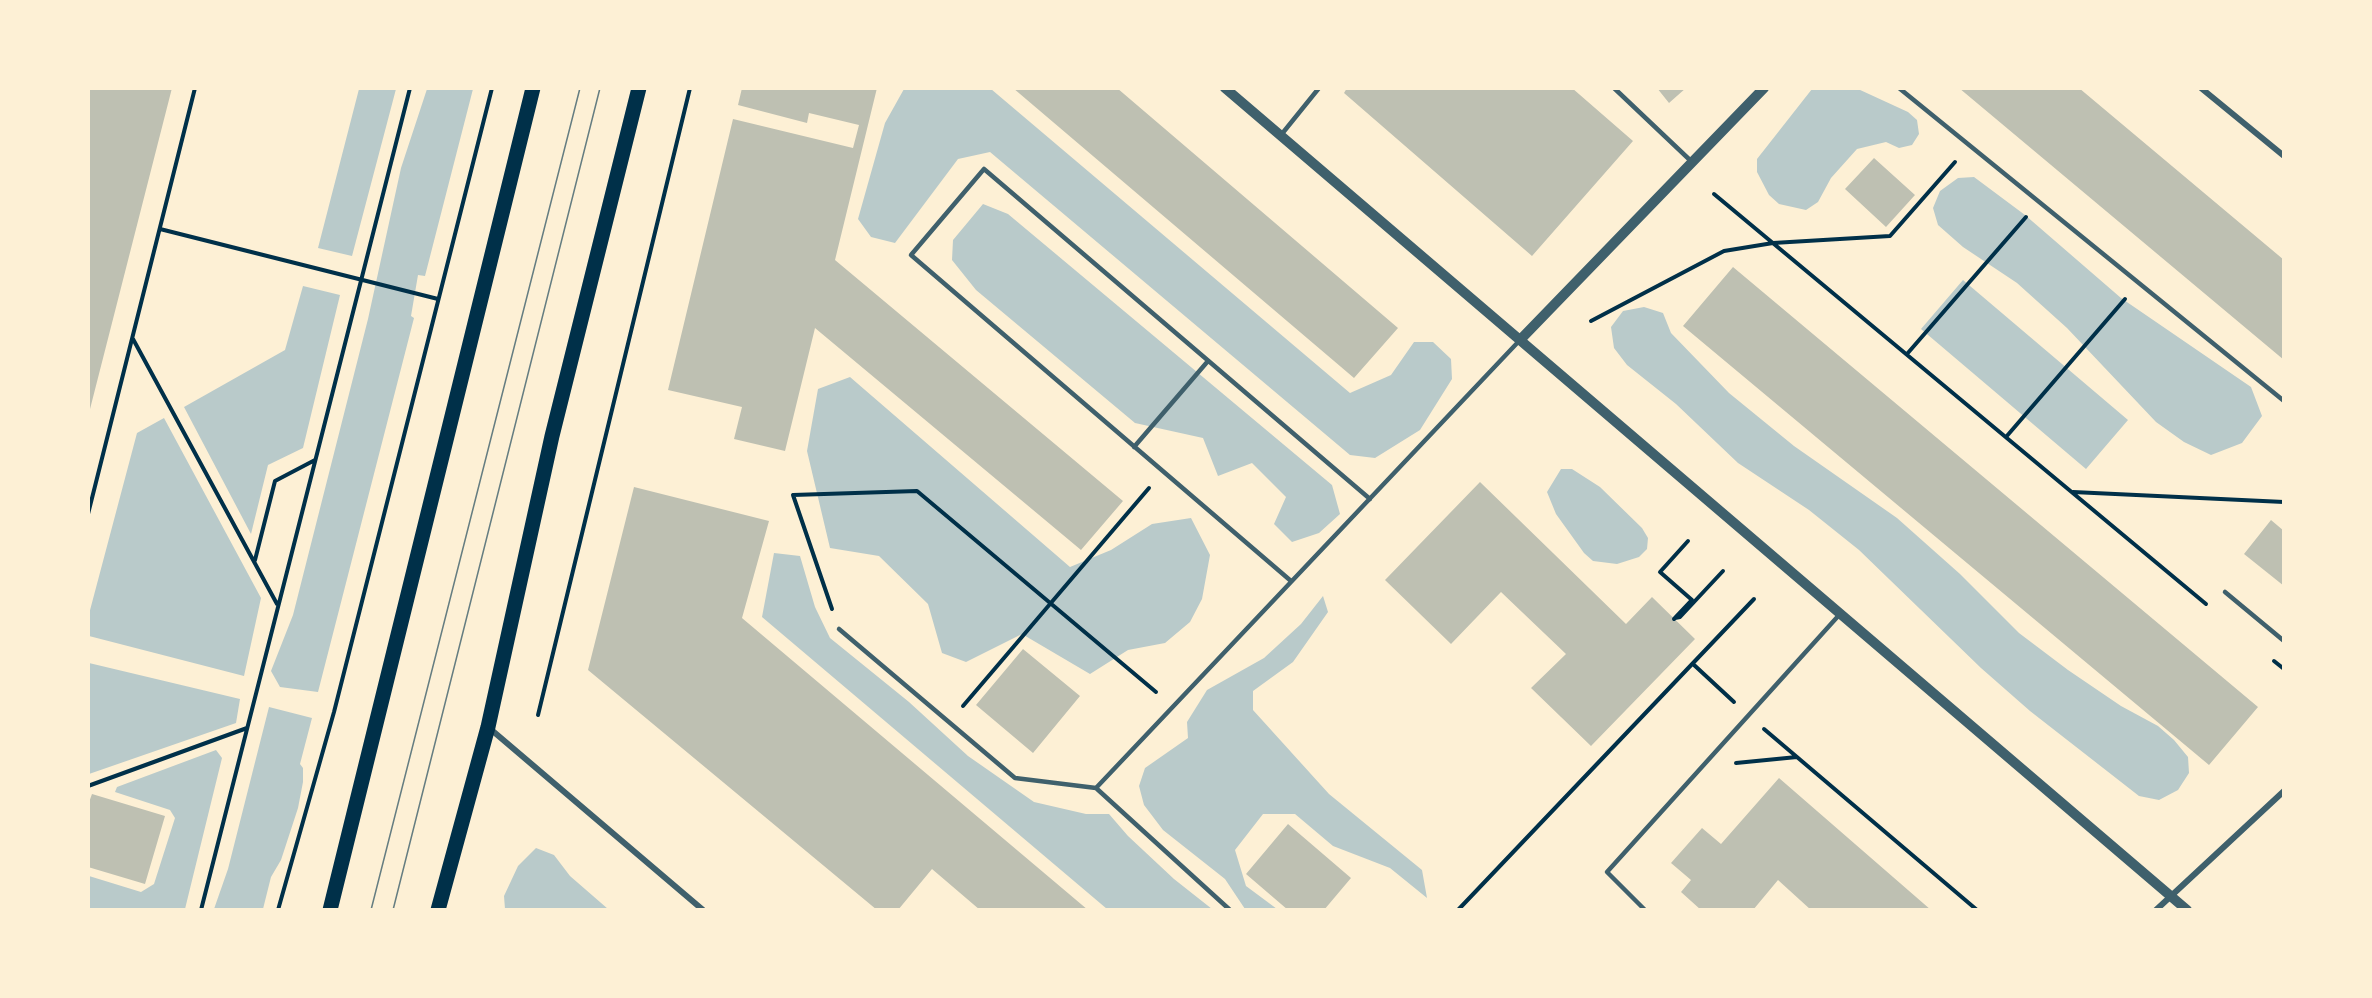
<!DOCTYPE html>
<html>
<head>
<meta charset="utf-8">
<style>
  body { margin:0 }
  #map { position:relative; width:2372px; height:998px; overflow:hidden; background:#fdf0d5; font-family:Ubuntu,sans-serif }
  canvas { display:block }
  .frame { position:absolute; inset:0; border:90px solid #fdf0d5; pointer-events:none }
</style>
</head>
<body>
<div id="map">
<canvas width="2372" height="998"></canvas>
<div class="frame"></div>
</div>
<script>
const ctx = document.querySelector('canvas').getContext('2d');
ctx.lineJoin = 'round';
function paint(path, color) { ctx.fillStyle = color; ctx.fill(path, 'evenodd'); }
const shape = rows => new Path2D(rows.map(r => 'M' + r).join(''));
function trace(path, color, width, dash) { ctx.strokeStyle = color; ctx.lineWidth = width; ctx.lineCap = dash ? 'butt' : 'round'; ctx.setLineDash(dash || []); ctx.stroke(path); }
paint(shape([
  [359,89,396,89,352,256,318,248],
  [427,89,473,89,425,276,418,275,411,316,414,318,318,692,280,687,271,671,293,615,368,319,401,168],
  [904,89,991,89,1350,393,1391,375,1414,342,1433,342,1451,359,1452,379,1420,430,1375,458,1350,455,990,152,958,159,895,243,871,237,858,219,885,123],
  [1812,89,1858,89,1908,112,1917,120,1919,134,1912,145,1899,148,1886,142,1857,149,1831,178,1818,202,1806,210,1779,204,1769,195,1757,172,1757,159],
  [1974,177,2025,215,2121,298,2251,387,2262,416,2242,443,2211,455,2184,442,2156,422,2067,328,2017,283,1963,247,1938,225,1933,208,1940,191,1958,178],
  [983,204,1008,214,1332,485,1340,514,1319,533,1292,542,1274,524,1286,497,1252,463,1218,476,1203,438,1135,423,976,290,952,260,953,240],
  [1963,280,2128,420,2086,469,1921,329],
  [303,286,340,295,303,448,268,465,251,534,184,407,285,350],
  [1644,307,1663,313,1671,333,1729,393,1794,446,1897,518,1960,574,2019,633,2068,670,2121,706,2158,726,2174,740,2188,757,2189,773,2178,790,2159,800,2139,796,2030,711,1981,668,1859,550,1809,510,1738,463,1676,404,1627,365,1614,348,1611,327,1623,311],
  [850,377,1070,567,1111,550,1152,524,1191,518,1210,555,1202,599,1190,622,1165,643,1128,650,1090,674,1022,634,966,662,942,653,928,604,879,556,830,548,807,451,818,389],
  [164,418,261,598,244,676,89,636,89,614,137,433],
  [1561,469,1572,469,1600,487,1642,528,1648,538,1647,549,1639,557,1617,564,1593,561,1584,553,1556,514,1547,492],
  [774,553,800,556,815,607,830,638,909,702,968,756,1034,802,1086,814,1109,814,1128,836,1174,879,1212,909,1107,909,762,617],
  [1323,596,1328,612,1293,662,1253,691,1253,710,1329,794,1422,870,1427,898,1390,868,1333,846,1295,814,1263,814,1235,850,1246,886,1277,909,1245,909,1225,879,1163,830,1144,805,1139,786,1145,768,1188,738,1187,722,1207,690,1264,658,1301,624],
  [89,663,240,699,236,723,89,774],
  [269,707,312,718,300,764,303,768,303,782,298,808,281,860,271,877,263,909,214,909,228,869],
  [216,750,222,758,185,909,89,909,89,876,141,892,154,884,175,818,170,810,115,792,117,787],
  [536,848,554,855,570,876,608,909,505,909,504,896,518,866]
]), '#b9caca');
paint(shape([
  [88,88,172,88,89,413,88,413],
  [742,88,877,88,835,260,1123,501,1081,550,815,328,785,451,734,439,742,407,668,390,733,119,853,148,859,125,809,113,807,123,738,105],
  [1013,88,1117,88,1398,328,1354,378],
  [1347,88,1572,88,1633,141,1532,256,1344,93],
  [1657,88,1686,88,1669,103],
  [1959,88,2079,88,2284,260,2284,360],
  [1874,158,1915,195,1886,227,1845,189],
  [1733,267,2258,707,2209,765,1683,326],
  [1480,482,1626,624,1652,597,1695,639,1591,746,1531,688,1566,654,1501,592,1451,644,1385,580],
  [634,487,769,521,742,618,1088,910,980,910,932,869,898,910,877,910,588,670],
  [2271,520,2284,531,2284,586,2244,554],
  [1023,649,1080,696,1033,753,976,705],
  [1779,778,1931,910,1811,910,1778,880,1753,910,1701,910,1681,892,1691,880,1671,863,1702,828,1721,844],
  [92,794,165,816,145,884,88,867,88,805],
  [1288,824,1351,878,1324,910,1288,910,1246,874]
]), '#bec0b2');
trace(shape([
  [1714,194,2206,604],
  [160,229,438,299],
  [1591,321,1724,251,1773,243,1890,236,1955,162],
  [133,339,277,604],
  [1907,354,2026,217],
  [2006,437,2125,299],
  [2073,492,2284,502],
  [88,514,195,88],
  [255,560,275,481,315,460],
  [832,609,793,495,917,491,1156,692],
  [1675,618,1680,617,1723,571],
  [1674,619,1692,600,1660,572,1688,541],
  [2274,661,2284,669],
  [1693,664,1734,702],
  [963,706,1149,488],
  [538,715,690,88],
  [1764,729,1977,910],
  [1736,763,1797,757],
  [88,786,247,728],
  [201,910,410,88],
  [278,910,334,712,492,88],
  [1458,910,1754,599]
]), '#003049', 4);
trace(shape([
  [1614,88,1692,162],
  [1899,88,2284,401],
  [1281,135,1319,88],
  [1134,447,1208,361],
  [1291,581,911,255,984,169,1370,499],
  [2225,592,2284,641],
  [839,629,1015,778,1096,788,1230,910],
  [1096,788,1520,340],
  [1645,910,1607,872,1840,614]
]), '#3f606c', 4.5);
trace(shape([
  [2201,88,2284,156],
  [488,727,703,910],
  [2156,910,2284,791]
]), '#3f606c', 6);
trace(shape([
  [1225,88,2187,910],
  [1520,340,1764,88]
]), '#3f606c', 10);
trace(shape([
  [330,910,533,88],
  [438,910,488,727,552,436,639,88]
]), '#003049', 15);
trace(shape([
  [371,910,580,88],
  [393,910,600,88]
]), '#657d81', 1.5);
</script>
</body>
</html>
